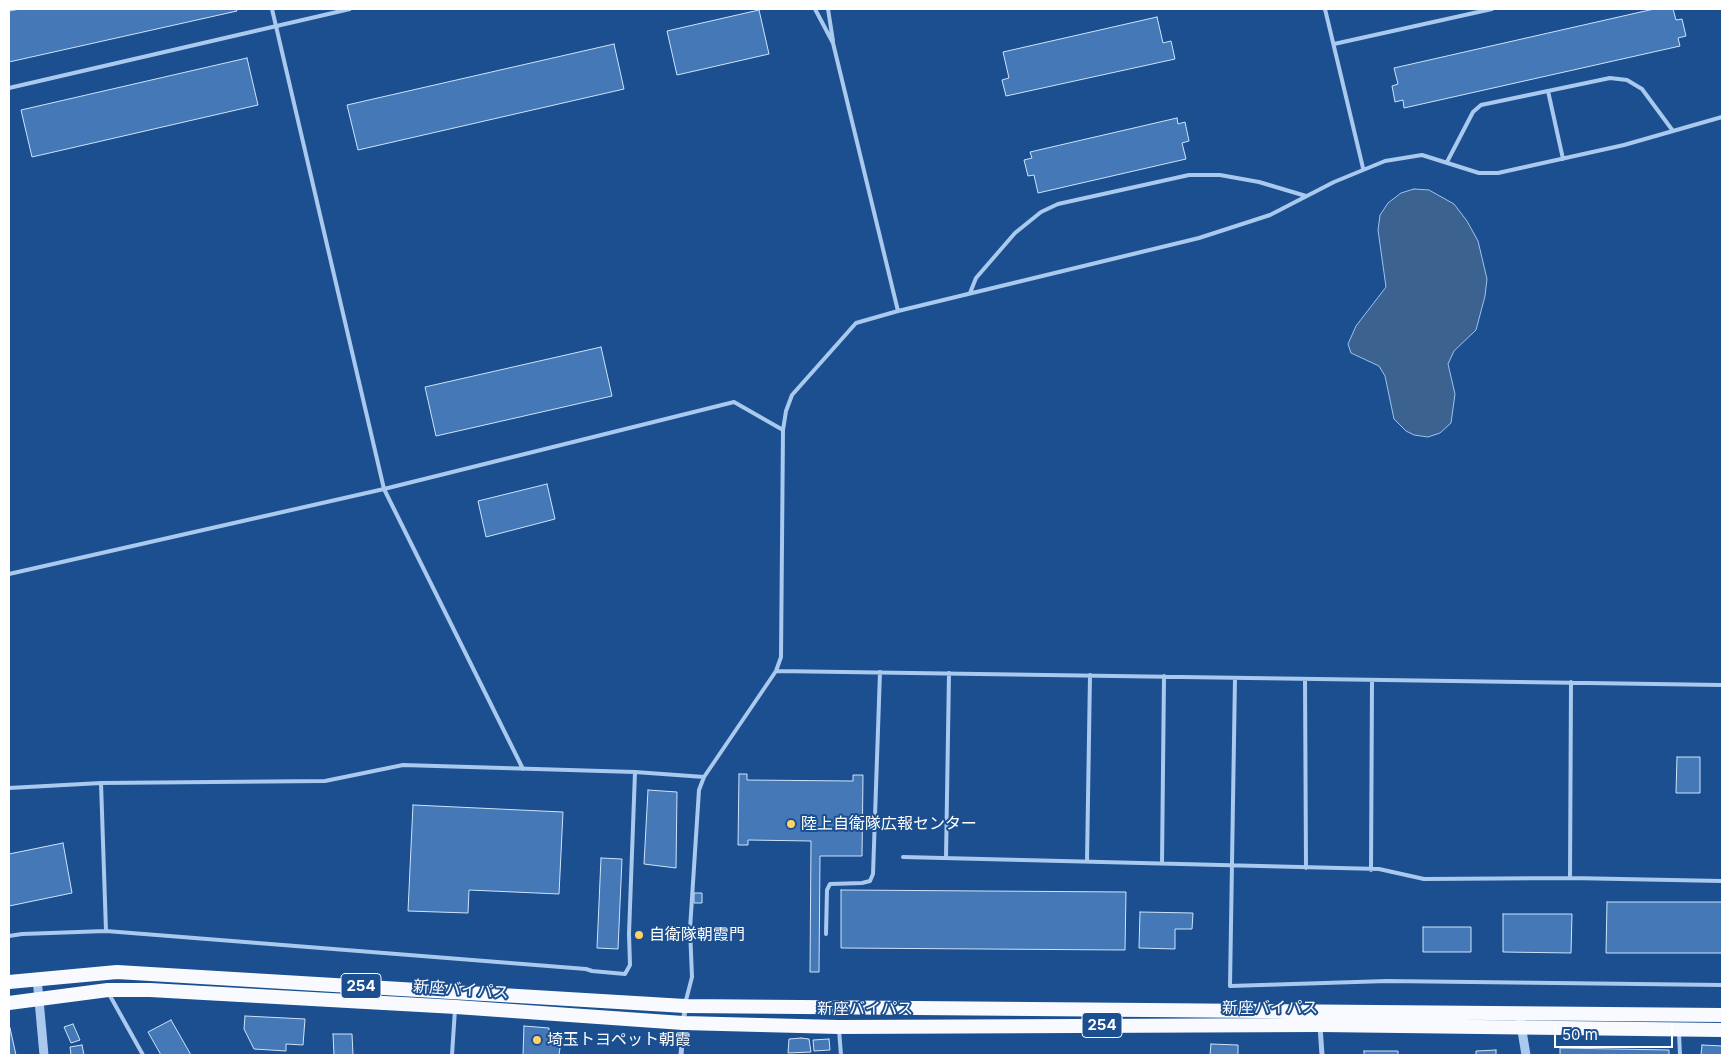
<!DOCTYPE html>
<html>
<head>
<meta charset="utf-8">
<style>
  body { margin:0 }
  #map { position:relative; width:1731px; height:1064px; overflow:hidden; background:#1b4f8f; font-family:Inter,sans-serif }
  canvas { display:block }
  .frame { position:absolute; inset:0; border:10px solid #fff; pointer-events:none }
  .scale { position:absolute; left:1554px; top:1026px; width:119px; height:22px; box-sizing:border-box; border:2px solid #fff; border-top:0; padding-left:6px; font-size:15px; line-height:18px; white-space:nowrap; color:#fff; -webkit-text-stroke:4px #1b4f8f; paint-order:stroke }
</style>
</head>
<body>
<div id="map">
<canvas width="1731" height="1064"></canvas>
<div class="frame"></div>
<div class="scale">50 m</div>
</div>
<script>
const ctx = document.querySelector('canvas').getContext('2d');
ctx.lineJoin = 'round';
function paint(path, color) { ctx.fillStyle = color; ctx.fill(path, 'evenodd'); }
const shape = rows => new Path2D(rows.map(r => 'M' + r).join(''));
function trace(path, color, width, dash) { ctx.strokeStyle = color; ctx.lineWidth = width; ctx.lineCap = dash ? 'butt' : 'round'; ctx.setLineDash(dash || []); ctx.stroke(path); }
function label(font, color, halo, rows, align = 'center') {
  ctx.font = font + ' Inter,"Noto Sans JP",sans-serif'; ctx.lineWidth = 4; ctx.setLineDash([]); ctx.textBaseline = 'middle'; ctx.strokeStyle = halo; ctx.fillStyle = color; for (const [text, x, y, turn = 0] of rows) {
    ctx.save(); ctx.translate(x, y); ctx.rotate((+turn || 0) * Math.PI / 180); ctx.textAlign = isNaN(turn) ? turn : align; if (halo) ctx.strokeText(text, 0, 0); ctx.fillText(text, 0, 0); ctx.restore();
  }
}
const water = shape([
  [1414,189,1429,190,1454,204,1467,221,1478,241,1487,279,1485,296,1476,330,1454,351,1448,364,1455,394,1451,423,1440,433,1428,437,1414,435,1406,431,1394,419,1385,376,1379,366,1351,353,1348,344,1356,326,1386,287,1378,230,1380,215,1388,203,1401,193,1414,189]
]);
paint(water, '#3c6290');
trace(water, '#9cc4f0', 1);
const building = shape([
  [20,9,236,9,237,11,9,62,9,11,20,9],
  [1654,9,1673,9,1676,20,1682,19,1686,36,1678,38,1680,46,1404,108,1403,100,1395,102,1392,86,1398,84,1394,68,1654,9],
  [759,10,769,54,677,75,667,31,759,10],
  [1157,17,1163,43,1171,41,1175,59,1006,96,1002,80,1009,78,1003,52,1157,17],
  [614,44,624,89,358,150,347,105,614,44],
  [247,58,258,105,32,157,21,110,247,58],
  [1177,118,1178,124,1185,122,1189,141,1182,143,1186,159,1038,193,1034,175,1028,176,1024,160,1032,158,1030,152,1177,118],
  [601,347,612,396,436,436,425,387,601,347],
  [547,484,555,519,486,537,478,501,547,484],
  [1677,757,1700,757,1700,793,1676,793,1677,757],
  [739,774,747,774,747,780,853,781,853,775,863,775,862,856,820,856,819,972,810,972,811,841,748,840,748,845,738,845,739,774],
  [648,790,677,792,676,868,644,864,648,790],
  [413,805,563,812,559,894,469,890,468,913,408,911,413,805],
  [63,843,72,893,9,906,9,854,63,843],
  [601,858,622,859,618,949,597,948,601,858],
  [841,890,1126,892,1125,950,841,948,841,890],
  [694,893,702,893,702,903,694,903,694,893],
  [1607,902,1722,902,1722,953,1606,953,1607,902],
  [1140,912,1193,913,1192,929,1175,929,1175,949,1139,948,1140,912],
  [1503,914,1572,914,1571,953,1503,952,1503,914],
  [1423,927,1471,927,1471,952,1423,952,1423,927],
  [245,1016,305,1019,303,1045,286,1044,286,1051,254,1049,244,1029,245,1016],
  [171,1020,191,1055,161,1055,148,1032,171,1020],
  [73,1024,80,1040,71,1043,64,1027,73,1024],
  [524,1026,549,1028,549,1037,551,1043,560,1048,559,1055,523,1055,524,1026],
  [10,1028,16,1055,9,1055,10,1028],
  [333,1034,352,1034,353,1055,334,1055,333,1034],
  [801,1038,809,1039,811,1052,788,1053,789,1039,801,1038],
  [829,1039,830,1050,814,1051,813,1040,829,1039],
  [1211,1044,1238,1045,1238,1055,1210,1055,1211,1044],
  [82,1045,84,1055,71,1055,70,1047,82,1045],
  [1702,1045,1722,1046,1722,1055,1701,1055,1702,1045],
  [1560,1048,1669,1050,1669,1055,1560,1055,1560,1048],
  [1496,1050,1496,1055,1476,1055,1476,1051,1496,1050],
  [1364,1051,1398,1051,1398,1055,1364,1055,1364,1051]
]);
paint(building, '#4478b7');
trace(building, '#cfe3fa', 1);
trace(shape([
  [272,9,384,489,523,769],
  [828,9,833,41],
  [1325,9,1363,168],
  [1334,44,1492,9],
  [9,88,350,9],
  [1548,91,1563,159],
  [1447,162,1473,112,1481,105,1610,78,1627,80,1642,89,1673,131],
  [970,293,976,278,1015,233,1041,212,1058,204,1189,175,1220,175,1259,182,1306,196],
  [898,311,1199,238,1270,215,1334,182,1385,161,1422,155,1479,173,1498,173,1624,145,1722,117],
  [9,574,384,489,734,402,783,430],
  [776,671,1722,685],
  [1235,678,1230,986,1387,981,1722,985],
  [1305,679,1306,868],
  [101,783,106,931],
  [9,788,101,783,325,781,403,765,635,772,704,777,776,671,781,657,783,430,786,411,792,395,856,323,898,311,833,43,815,9],
  [903,857,1379,869,1424,879,1570,878,1722,881],
  [946,858,949,673],
  [1087,861,1090,675],
  [1162,863,1164,676],
  [1371,870,1372,680],
  [1570,878,1571,682],
  [826,934,827,890,830,884,862,883,870,881,873,874,880,672],
  [9,936,22,934,106,931,586,969,592,971,625,974,630,965,629,934,635,772],
  [109,994,143,1055],
  [685,1004,692,977,690,929,699,790,704,777],
  [839,1030,841,1055],
  [1679,1033,1680,1055],
  [452,1055,455,1009]
]), '#a9c9ee', 4);
trace(shape([
  [1320,1026,1322,1055],
  [681,1055,685,1006]
]), '#a9c9ee', 5);
trace(shape([
  [37,978,44,1055],
  [1519,1013,1526,1055]
]), '#a9c9ee', 9);
trace(shape([
  [9,982,117,972,685,1006,1722,1015],
  [9,1003,108,990,150,990,456,1007,683,1023,838,1027,1320,1025,1722,1030]
]), '#f8faff', 14);
for (const [x, y, r, color] of [
  [791,824,5,"#ffd166"],
  [639,935,5,"#ffd166"],
  [537,1040,5,"#ffd166"]
]) { const dot = new Path2D(); dot.arc(x, y, r, 0, 2 * Math.PI); ctx.fillStyle = color; ctx.fill(dot); trace(dot, '#1b4f8f', 2); }
for (const [x, y, w] of [
  [361,986,40],
  [1102,1025,40]
]) { const box = new Path2D(); box.roundRect(x - w / 2, y - 12.5, w, 25, 4); ctx.fillStyle = '#1b4f8f'; ctx.fill(box); trace(box, '#fff', 1); }
label('bold 15px', '#fff', null, [
  ["254",361,986],
  ["254",1102,1025]
]);
label('16px', '#fff', '#1b4f8f', [
  ["陸上自衛隊広報センター",801,824],
  ["自衛隊朝霞門",649,935],
  ["埼玉トヨペット朝霞",547,1040]
], 'left');
label('16px', '#fff', '#1b4f8f', [
  ["新座バイパス",461,990,4],
  ["新座バイパス",1270,1008],
  ["新座バイパス",865,1009]
]);
</script>
</body>
</html>
